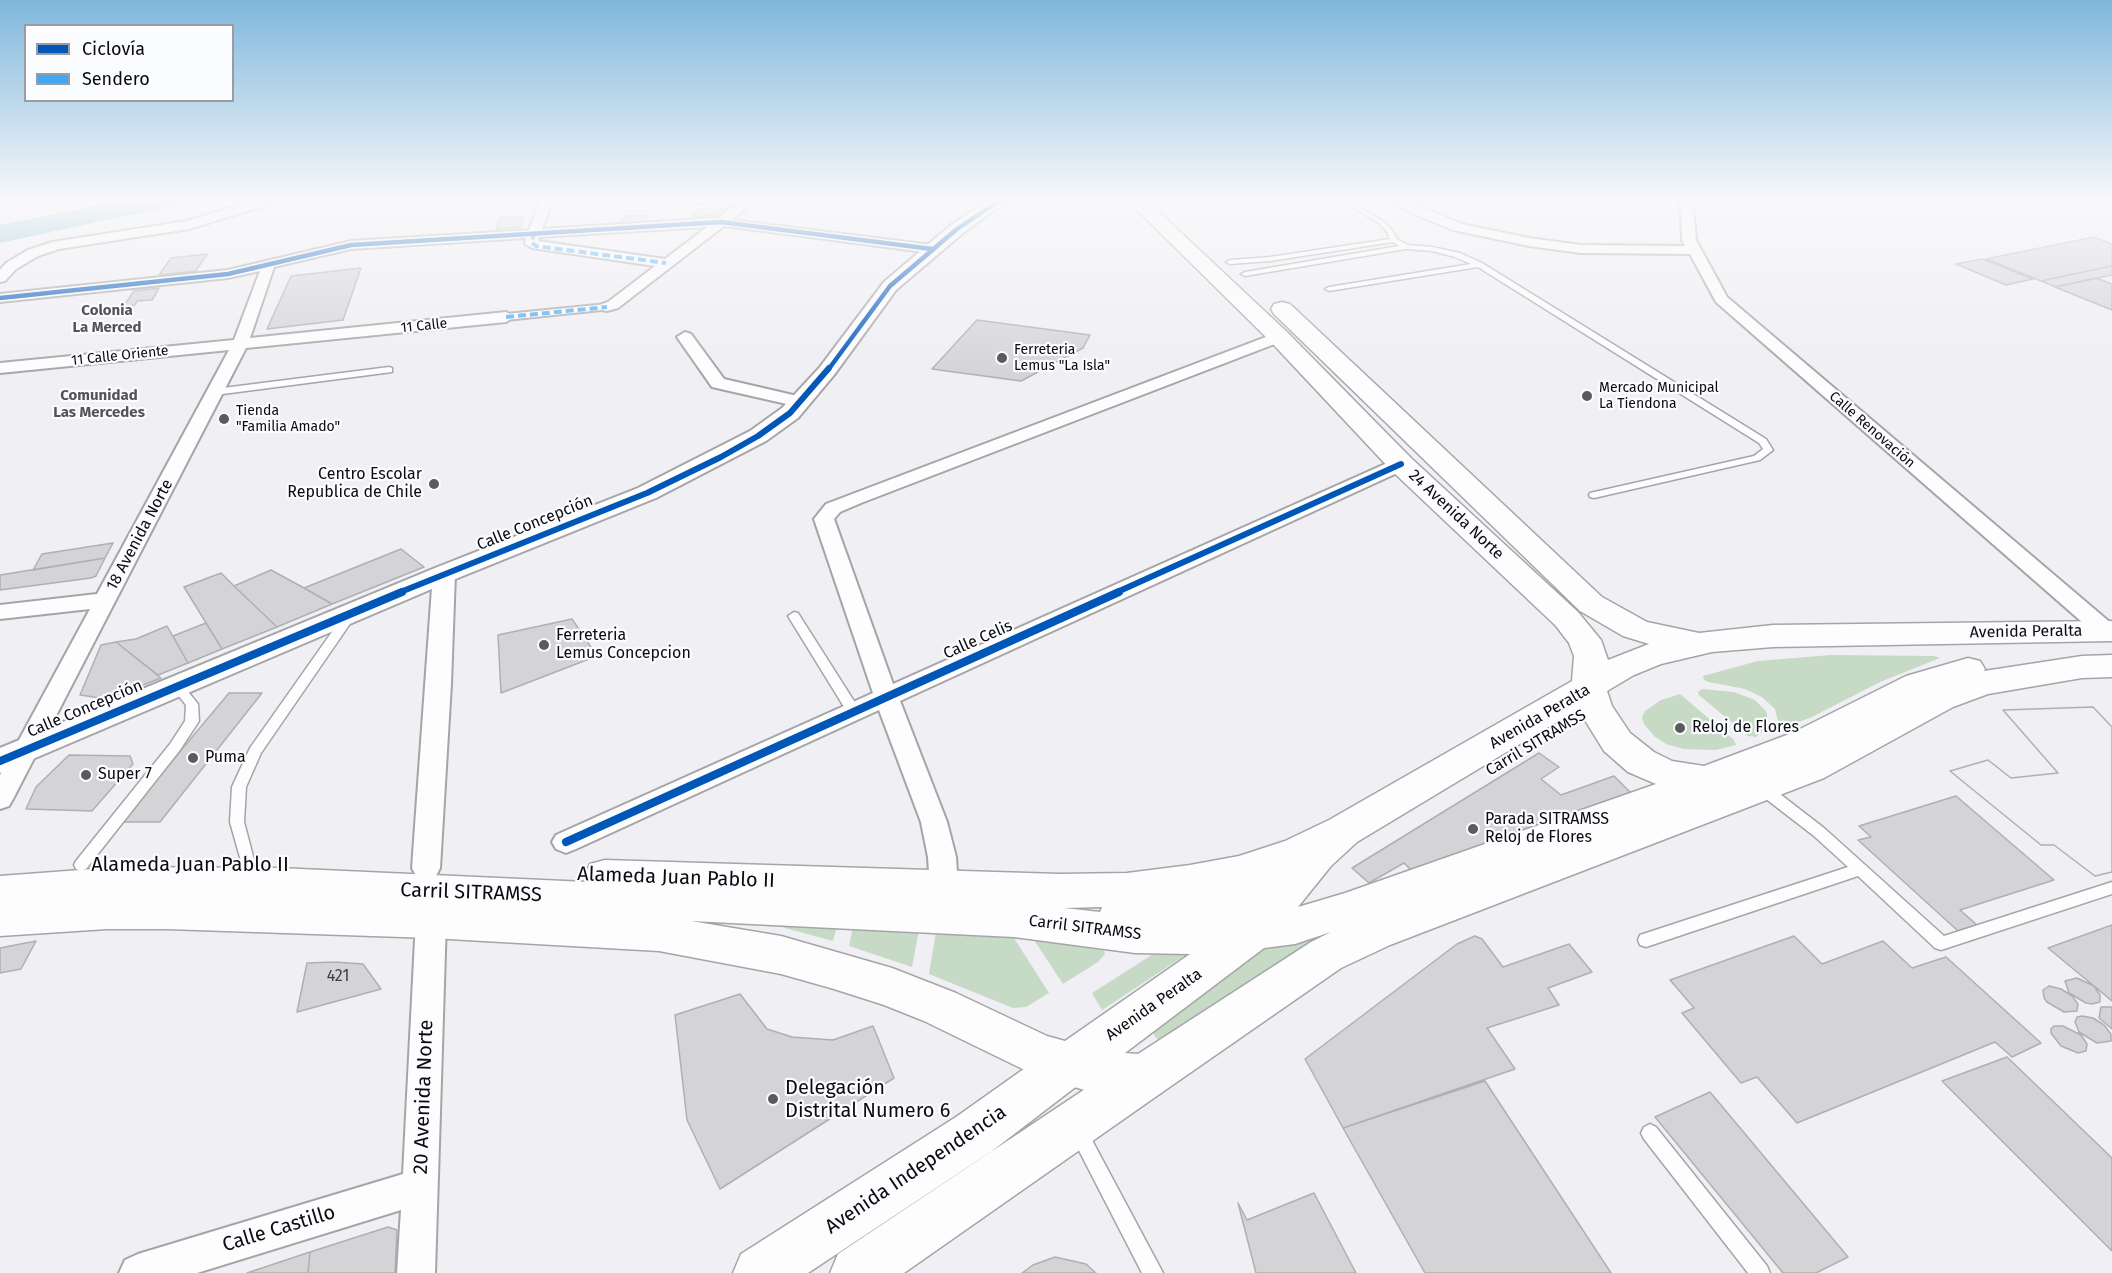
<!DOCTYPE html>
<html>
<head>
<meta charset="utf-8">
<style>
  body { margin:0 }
  #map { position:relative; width:2112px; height:1273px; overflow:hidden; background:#efeff4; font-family:"Fira Sans",sans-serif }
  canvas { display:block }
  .legend { position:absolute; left:24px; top:24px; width:210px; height:78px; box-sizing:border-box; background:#fbfcff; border:2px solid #9b9c9f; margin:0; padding:8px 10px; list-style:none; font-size:18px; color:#0b0b0e }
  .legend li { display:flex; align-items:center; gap:12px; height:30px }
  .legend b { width:30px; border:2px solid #9b9c9f }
</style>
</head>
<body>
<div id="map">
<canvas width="2112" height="1273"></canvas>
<ul class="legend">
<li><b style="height:8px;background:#0057b8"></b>Ciclovía</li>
<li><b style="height:8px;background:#3fa9f5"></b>Sendero</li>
</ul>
</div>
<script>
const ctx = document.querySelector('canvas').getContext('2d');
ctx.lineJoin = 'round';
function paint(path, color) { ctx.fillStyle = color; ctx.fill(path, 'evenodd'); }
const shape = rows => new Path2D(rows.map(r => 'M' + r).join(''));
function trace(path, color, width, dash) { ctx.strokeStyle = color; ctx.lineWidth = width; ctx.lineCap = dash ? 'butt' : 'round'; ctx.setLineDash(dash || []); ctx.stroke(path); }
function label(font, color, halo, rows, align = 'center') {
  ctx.font = font + ' "Fira Sans",sans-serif'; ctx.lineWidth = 4.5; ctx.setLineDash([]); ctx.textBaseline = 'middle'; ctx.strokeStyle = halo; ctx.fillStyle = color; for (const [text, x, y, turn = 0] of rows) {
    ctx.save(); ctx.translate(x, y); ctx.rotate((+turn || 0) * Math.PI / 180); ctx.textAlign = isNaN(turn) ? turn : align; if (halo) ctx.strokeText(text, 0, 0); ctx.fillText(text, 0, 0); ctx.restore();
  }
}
paint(shape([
  [1831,655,1934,656,1940,658,1880,682,1812,717,1782,728,1779,725,1775,709,1762,697,1745,689,1709,682,1704,680,1703,676,1758,661],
  [1702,689,1734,692,1755,700,1766,711,1768,720,1765,729,1756,737,1748,736,1699,695,1698,692],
  [1680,694,1734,740,1736,745,1716,750,1684,749,1666,744,1654,736,1644,724,1642,717,1645,711,1661,700],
  [767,923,837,926,833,941],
  [853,927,919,930,912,967,849,946],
  [936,931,1014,938,1049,993,1026,1007,1013,1008,929,974],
  [1314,938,1318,941,1317,943,1285,959,1171,1039,1160,1041,1155,1037,1153,1031,1260,949],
  [1034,940,1098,946,1103,948,1105,954,1098,962,1063,984],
  [1158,951,1187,954,1102,1010,1092,993]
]), '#c6dac5');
paint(shape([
  [129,199,181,199,177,205,167,207,0,243,0,225,129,199]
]), '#82bdcb');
const building = shape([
  [698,209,725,209,716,215,691,217,698,209],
  [626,216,649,216,636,224,617,225,626,216],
  [500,217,524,217,520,227,496,229,500,217],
  [2094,237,2112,244,2112,266,2041,281,1986,259,2094,237],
  [207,254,196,271,159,275,171,258,207,254],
  [1982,259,2033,279,2006,285,1956,264,1982,259],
  [2112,266,2112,275,2056,287,2041,281,2112,266],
  [361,268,343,320,267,329,291,276,361,268],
  [2096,278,2112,284,2112,310,2055,287,2096,278],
  [159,288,152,300,137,301,135,305,123,307,134,291,159,288],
  [977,320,1090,335,1083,348,1021,381,932,369,977,320],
  [113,543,105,558,33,570,42,554,113,543],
  [401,549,424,567,332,604,304,588,401,549],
  [105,558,96,576,91,578,0,590,0,575,105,558],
  [271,570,304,588,332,604,277,627,234,586,271,570],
  [221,573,234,586,277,627,222,649,184,587,221,573],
  [572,619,597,656,501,693,498,635,572,619],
  [206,623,222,649,188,663,173,636,206,623],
  [167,626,188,663,158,675,116,642,136,639,167,626],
  [116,642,161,678,107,699,80,695,101,645,116,642],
  [229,693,262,693,160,822,121,822,229,693],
  [2093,707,2112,727,2112,872,2095,876,2054,845,2041,845,1950,771,1988,760,2011,778,2058,773,2003,710,2093,707],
  [2093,707,2112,727,2112,872,2095,876,2054,845,2041,845,1950,771,1988,760,2011,778,2058,773,2003,710,2093,707],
  [1539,753,1559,767,1541,779,1561,795,1614,776,1631,793,1412,871,1404,863,1369,883,1352,868,1539,753],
  [69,755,130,756,133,764,92,811,26,809,36,787,69,755],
  [1956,796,2054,880,1960,910,1977,925,1958,931,1858,840,1871,837,1859,826,1956,796],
  [2112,925,2112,1001,2048,948,2112,925],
  [1475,936,1482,939,1503,967,1569,944,1592,972,1548,988,1559,1005,1487,1028,1515,1069,1343,1128,1305,1059,1457,944,1475,936],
  [1794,936,1822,964,1883,941,1912,968,1946,957,2041,1043,2012,1057,1995,1042,1797,1123,1757,1077,1741,1083,1682,1013,1694,1008,1670,980,1794,936],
  [36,941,21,969,0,973,0,948,36,941],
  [335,962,363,964,381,989,297,1012,307,963,335,962],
  [2077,978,2094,986,2100,995,2100,1002,2092,1004,2086,1003,2069,993,2065,981,2077,978],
  [2049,986,2061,989,2072,996,2078,1004,2077,1011,2064,1012,2047,1002,2044,998,2043,990,2049,986],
  [740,994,767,1029,792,1037,833,1040,873,1026,894,1078,720,1189,687,1120,675,1015,740,994],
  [2101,1007,2112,1007,2112,1029,2099,1018,2101,1007],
  [2082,1016,2093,1018,2104,1025,2111,1034,2111,1041,2097,1043,2079,1032,2075,1022,2077,1017,2082,1016],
  [2054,1026,2063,1026,2081,1035,2087,1044,2086,1051,2078,1053,2061,1046,2051,1033,2051,1029,2054,1026],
  [2007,1057,2112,1158,2112,1251,1942,1081,2007,1057],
  [1485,1081,1611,1273,1425,1273,1343,1128,1485,1081],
  [1710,1092,1848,1257,1816,1273,1783,1273,1655,1117,1710,1092],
  [1314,1193,1356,1273,1256,1273,1238,1203,1247,1220,1314,1193],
  [388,1227,397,1230,395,1273,308,1273,310,1252,388,1227],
  [310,1252,308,1273,247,1273,310,1252],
  [1055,1257,1086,1264,1096,1273,1022,1273,1033,1265,1055,1257]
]);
paint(building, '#d4d3d6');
trace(building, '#b0afb3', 1.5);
const service = shape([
  [1337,199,1344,199,1383,221,1392,230,1397,239,1408,245,1432,247,1460,253,1482,263,1766,439,1773,450,1760,460,1594,498,1590,497,1589,495,1590,493,1754,456,1763,449,1759,443,1478,267,1329,291,1325,289,1329,287,1471,264,1455,257,1432,251,1406,249,1245,276,1241,274,1245,272,1399,246,1393,242,1270,261,1230,264,1226,262,1230,260,1270,257,1390,239,1387,232,1379,223,1337,199],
  [389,367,392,368,392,372,215,395,210,392,215,389,389,367],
  [350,611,356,615,261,753,246,787,244,822,255,864,253,868,248,870,243,868,230,822,232,787,250,748,346,612,350,611],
  [794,612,798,613,859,709,860,712,859,715,849,715,788,616,794,612],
  [177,682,181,683,198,704,199,721,180,750,86,869,81,871,76,869,74,865,76,861,170,744,185,721,186,705,171,686,177,682],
  [1762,783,1767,784,1824,828,1944,936,2112,882,2112,894,1941,950,1935,948,1858,876,1646,947,1640,945,1638,940,1640,935,1848,867,1814,836,1757,792,1755,788,1757,784,1762,783],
  [1079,1124,1085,1127,1163,1273,1142,1273,1070,1133,1073,1127,1079,1124],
  [1650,1124,1656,1127,1767,1266,1770,1273,1748,1273,1644,1139,1641,1133,1644,1127,1650,1124]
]);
const pedestrian = shape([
  [607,304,612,307,611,309,506,320,500,317,506,314,607,304]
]);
const minor = shape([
  [260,199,278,199,276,202,189,229,59,249,38,256,16,269,5,281,0,282,0,270,6,263,28,250,52,242,187,221,260,199],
  [541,199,553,199,542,229,718,218,736,204,695,203,689,199,757,199,732,220,932,245,939,249,932,253,724,226,618,308,607,311,602,310,600,307,602,304,608,302,655,266,532,248,525,244,526,238,351,249,274,267,250,338,506,312,514,317,506,322,246,348,13,799,9,806,0,809,0,775,90,609,0,619,0,605,97,594,229,350,0,373,0,363,234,340,260,271,228,278,0,302,0,294,228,270,351,241,529,230,541,199],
  [707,227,665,259,538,241,539,237,707,227],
  [1389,199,1403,199,1462,224,1529,238,1581,245,1685,246,1682,240,1680,199,1692,199,1696,240,1727,297,2112,624,2112,637,2106,638,2098,636,1716,302,1690,254,1581,253,1529,246,1453,230,1405,210,1389,199],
  [685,332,691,334,724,379,806,398,809,402,806,406,800,407,712,387,677,337,685,332],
  [1279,332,1285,334,1287,337,1285,340,861,503,840,512,834,519,893,684,1394,460,1408,460,1410,464,1408,468,900,701,947,822,956,857,958,888,954,896,944,899,934,896,930,888,928,857,921,822,879,710,576,849,566,853,556,849,552,842,556,835,873,693,814,519,826,504,1279,332],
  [444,568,451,570,455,574,451,684,440,868,436,876,426,879,416,876,412,868,433,574,437,570,444,568],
  [431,908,441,912,446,920,435,1273,397,1273,401,1210,197,1273,119,1273,125,1260,138,1254,403,1174,416,920,421,912,431,908]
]);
const tertiary = shape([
  [992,199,1010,199,963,233,896,290,834,375,798,418,766,441,656,498,453,580,0,773,0,748,435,568,638,488,750,431,782,408,820,367,884,282,951,225,992,199]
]);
const secondary = shape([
  [1069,1042,1086,1049,1093,1064,1086,1079,992,1151,808,1273,733,1273,741,1254,956,1117,1052,1049,1069,1042],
  [1144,1055,1161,1061,1168,1077,1161,1093,904,1273,830,1273,838,1254,1127,1061,1144,1055]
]);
const primary = shape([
  [1126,199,1145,199,1287,332,1411,458,1578,612,1601,640,1608,660,1649,644,1623,636,1580,611,1274,314,1271,309,1274,304,1282,302,1290,304,1602,597,1647,622,1699,633,1773,625,2112,621,2112,641,1773,647,1712,652,1661,664,1634,675,1607,691,1612,706,1630,733,1654,752,1672,761,1704,766,1792,733,1906,676,1968,658,1980,661,1985,669,1984,671,2082,656,2112,655,2112,677,2082,678,1988,694,1953,707,1824,778,1390,945,1341,968,1161,1093,1144,1099,1095,1093,1039,1077,924,1021,884,1005,834,989,781,974,659,951,431,938,167,929,107,929,0,936,0,876,121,867,278,868,587,882,584,876,590,864,605,860,1060,874,1127,873,1190,865,1239,856,1285,841,1329,820,1572,681,1574,656,1569,643,1556,626,1391,470,1271,342,1126,199],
  [1578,709,1604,751,1628,772,1656,784,1345,893,1298,907,1331,866,1357,842,1578,709],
  [1102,907,1100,912,1064,908,1102,907],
  [691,921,1014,937,1135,953,1190,954,1065,1041,1047,1036,956,993,892,968,781,936,691,921],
  [1331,932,1311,942,1138,1054,1125,1053,1264,948,1295,944,1331,932]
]);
trace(service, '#a5a5a9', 3);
trace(pedestrian, '#a5a5a9', 4);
trace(minor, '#a5a5a9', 4);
trace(tertiary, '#a5a5a9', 4);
trace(secondary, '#a5a5a9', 3);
trace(primary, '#a5a5a9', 3);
paint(service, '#fdfdfd');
paint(pedestrian, '#fdfdfd');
paint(minor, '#fdfdfd');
paint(tertiary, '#fdfdfd');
paint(secondary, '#fdfdfd');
paint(primary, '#fdfdfd');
trace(shape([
  [535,232,531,242,536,246,666,263],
  [506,317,607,307]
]), '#3fa9f5', 4, [8, 4]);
trace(shape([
  [0,298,228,274,351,245,721,222,932,249],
  [828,370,890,286,957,229,1002,199]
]), '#0057b8', 4.5);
trace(shape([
  [398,593,647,493,721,457,758,436,790,413,829,368],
  [1115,593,1401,464]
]), '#0057b8', 6);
trace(shape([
  [0,761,402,592],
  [566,842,1119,592]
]), '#0057b8', 8);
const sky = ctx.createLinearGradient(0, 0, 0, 377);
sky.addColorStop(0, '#7fb8dc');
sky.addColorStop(0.53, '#f8f8fa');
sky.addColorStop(1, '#f8f8fa00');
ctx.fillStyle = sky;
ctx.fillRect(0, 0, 2112, 377);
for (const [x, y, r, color] of [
  [1002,358,6,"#5b5b5e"],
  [1587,396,6,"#5b5b5e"],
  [224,419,6,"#5b5b5e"],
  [434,484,6,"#5b5b5e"],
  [544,645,6,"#5b5b5e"],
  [1680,728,6,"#5b5b5e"],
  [193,758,6,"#5b5b5e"],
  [86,775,6,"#5b5b5e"],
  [1473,829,6,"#5b5b5e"],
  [773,1099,6,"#5b5b5e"]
]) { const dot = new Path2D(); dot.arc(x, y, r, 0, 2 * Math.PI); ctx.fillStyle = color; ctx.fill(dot); trace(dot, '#fbfcff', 2); }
label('14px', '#0b0b0e', '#fbfcff', [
  ["11 Calle",424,326,-6],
  ["11 Calle Oriente",120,356,-6],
  ["Calle Renovación",1872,430,41]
]);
label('14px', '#0b0b0e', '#fbfcff', [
  ["Ferreteria",1014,350],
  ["Lemus \"La Isla\"",1014,366],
  ["Mercado Municipal",1599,388],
  ["La Tiendona",1599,404],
  ["Tienda",236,411],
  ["\"Familia Amado\"",236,427]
], 'left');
label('bold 15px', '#53545a', '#fbfcff', [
  ["Colonia",107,311],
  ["La Merced",107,328],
  ["Comunidad",99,396],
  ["Las Mercedes",99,413]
]);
label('16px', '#0b0b0e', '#fbfcff', [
  ["Centro Escolar",422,475,"right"],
  ["Republica de Chile",422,493,"right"],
  ["Ferreteria",556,636],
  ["Lemus Concepcion",556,654],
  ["Reloj de Flores",1692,728],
  ["Puma",205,758],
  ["Super 7",98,775],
  ["Parada SITRAMSS",1485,820],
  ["Reloj de Flores",1485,838]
], 'left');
label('16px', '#0b0b0e', '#fbfcff', [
  ["24 Avenida Norte",1456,515,43],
  ["Calle Concepción",535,523,-22],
  ["18 Avenida Norte",140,535,-62],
  ["Avenida Peralta",2026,632,-1],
  ["Calle Celis",978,640,-24],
  ["Calle Concepción",85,709,-23],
  ["Avenida Peralta",1540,717,-30],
  ["Carril SITRAMSS",1536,743,-31],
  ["Carril SITRAMSS",1085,928,7],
  ["Avenida Peralta",1154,1005,-35]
]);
label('16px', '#3d3d40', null, [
  ["421",338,977]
]);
label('20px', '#0b0b0e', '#fbfcff', [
  ["Alameda Juan Pablo II",190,865],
  ["Alameda Juan Pablo II",676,878,2],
  ["Carril SITRAMSS",471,893,2],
  ["20 Avenida Norte",424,1097,-88],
  ["Avenida Independencia",916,1170,-34],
  ["Calle Castillo",279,1229,-17]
]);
label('20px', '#0b0b0e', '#fbfcff', [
  ["Delegación",785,1088],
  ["Distrital Numero 6",785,1111]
], 'left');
</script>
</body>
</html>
